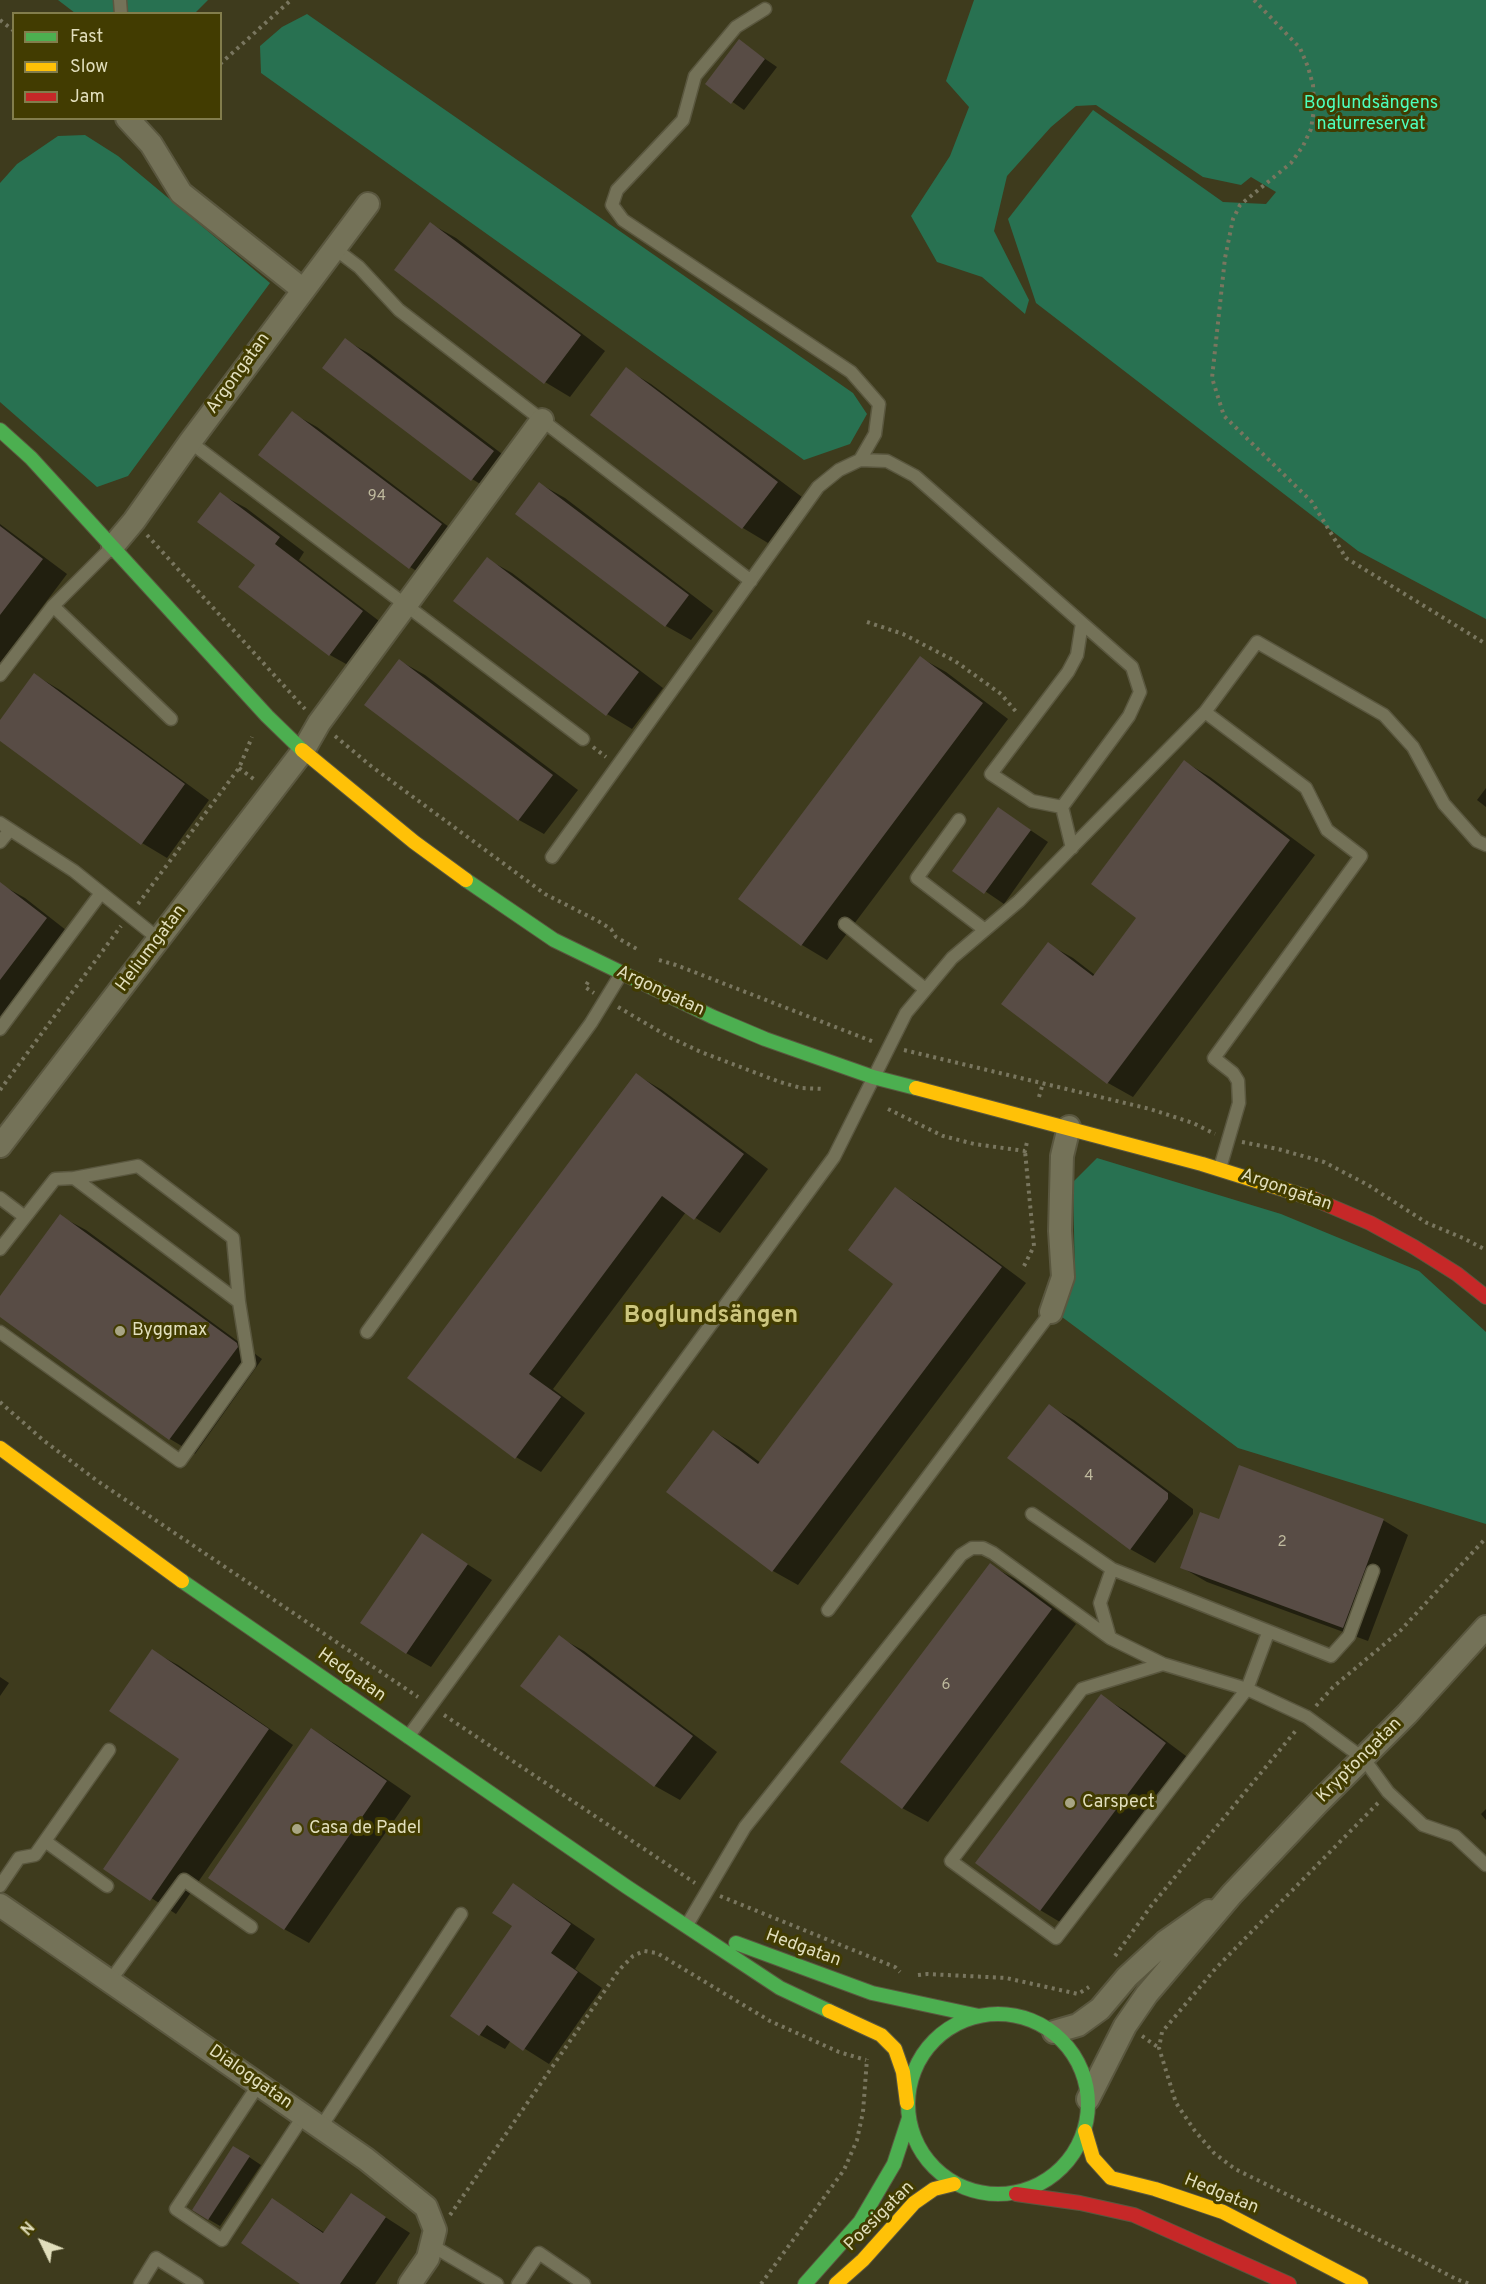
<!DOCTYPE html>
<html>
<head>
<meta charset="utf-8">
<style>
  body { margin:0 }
  #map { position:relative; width:1486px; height:2284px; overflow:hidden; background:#3e3b1d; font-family:Overpass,sans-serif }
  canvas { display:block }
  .legend { position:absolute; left:12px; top:12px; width:210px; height:108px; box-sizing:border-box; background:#423c01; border:2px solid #827d4c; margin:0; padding:8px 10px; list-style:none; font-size:18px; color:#e1debc }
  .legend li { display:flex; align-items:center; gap:12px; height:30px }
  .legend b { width:30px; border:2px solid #827d4c }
  .north { position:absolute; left:12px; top:2212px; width:60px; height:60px; -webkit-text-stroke:4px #423c01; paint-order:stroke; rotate:313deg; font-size:16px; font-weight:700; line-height:24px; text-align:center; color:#e1debc }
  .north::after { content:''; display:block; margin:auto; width:21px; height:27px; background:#e1debc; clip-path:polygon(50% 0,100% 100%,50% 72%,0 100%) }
</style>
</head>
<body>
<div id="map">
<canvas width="1486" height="2284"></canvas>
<ul class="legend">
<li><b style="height:8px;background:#4caf50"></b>Fast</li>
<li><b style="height:8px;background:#ffc107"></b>Slow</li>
<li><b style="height:8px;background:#c62828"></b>Jam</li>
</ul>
<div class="north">N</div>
</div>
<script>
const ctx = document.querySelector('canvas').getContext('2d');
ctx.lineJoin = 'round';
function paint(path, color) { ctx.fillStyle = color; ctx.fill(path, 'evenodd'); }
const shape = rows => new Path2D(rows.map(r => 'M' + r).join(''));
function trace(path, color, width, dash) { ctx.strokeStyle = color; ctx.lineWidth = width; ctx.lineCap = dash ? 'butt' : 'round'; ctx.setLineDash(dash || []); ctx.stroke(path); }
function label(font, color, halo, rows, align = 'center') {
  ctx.font = font + ' Overpass,sans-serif'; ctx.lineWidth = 6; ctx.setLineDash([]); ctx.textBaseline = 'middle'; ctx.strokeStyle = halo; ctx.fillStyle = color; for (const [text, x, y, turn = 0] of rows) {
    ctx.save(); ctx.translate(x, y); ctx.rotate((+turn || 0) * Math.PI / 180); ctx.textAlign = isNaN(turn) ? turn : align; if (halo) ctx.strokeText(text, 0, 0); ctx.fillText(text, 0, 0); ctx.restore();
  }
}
paint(shape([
  [58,0,208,0,194,14,75,13],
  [974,0,1486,0,1486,619,1358,551,1036,303,1008,219,1093,110,1223,202,1266,204,1276,192,1251,177,1241,185,1203,177,1096,105,1076,106,1051,127,1007,176,994,231,1029,300,1025,314,982,277,937,262,911,216,950,156,969,107,946,81],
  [307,14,853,393,867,414,850,444,804,460,261,73,260,46,282,27],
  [85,135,118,156,270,283,128,476,97,487,0,402,0,183,17,164,58,136],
  [1097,1158,1281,1214,1419,1271,1486,1332,1486,1524,1238,1448,1062,1317,1075,1279,1073,1182]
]), '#287151');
paint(shape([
  [739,41,777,67,744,110,707,84],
  [431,224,456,238,605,351,570,397,545,382],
  [345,340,370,354,518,466,497,494,472,479,324,368],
  [626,369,651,384,802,497,768,543,743,528,592,414],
  [292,413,317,427,466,540,435,582,410,567],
  [540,484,565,498,713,611,691,640,666,626,518,513],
  [220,494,246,508,304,552,299,560,387,627,355,669,330,655,257,565],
  [0,524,67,574,0,663],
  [487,559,512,573,663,688,632,729,607,714],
  [921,658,946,672,1008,719,827,960,802,945,740,899],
  [400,661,425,675,578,790,544,834,519,820,367,705],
  [35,675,60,690,209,800,167,858,142,843,0,739,0,723],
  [1185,762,1210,777,1315,855,1133,1097,1108,1083,1003,1004,1048,944,1073,958,1095,975,1139,917],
  [1486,788,1486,807,1477,800],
  [999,809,1048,842,1004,904,954,870],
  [0,884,25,898,71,934,0,1028],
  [637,1075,662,1090,768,1169,720,1233,686,1212,553,1389,585,1413,541,1472,516,1457,410,1377],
  [895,1189,920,1204,1026,1283,798,1585,773,1571,668,1492,713,1431,738,1446,761,1463,895,1284],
  [60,1216,86,1230,262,1359,195,1454,170,1439,0,1315,0,1298],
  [1049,1406,1074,1420,1193,1509,1193,1514,1155,1563,1130,1549],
  [1383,1520,1408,1535,1368,1641,1207,1582,1181,1567,1220,1521],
  [422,1535,492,1580,431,1667,406,1653],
  [990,1565,1015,1579,1076,1624,928,1822,902,1808],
  [559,1637,584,1651,717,1752,680,1800,655,1786,522,1685],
  [152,1651,178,1665,293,1745,176,1914,105,1868,181,1759],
  [0,1677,9,1683,0,1696],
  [1101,1696,1126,1711,1190,1759,1065,1925,1040,1910],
  [312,1730,337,1745,411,1796,309,1943,284,1929],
  [1486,1809,1486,1820,1481,1814],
  [513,1885,538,1900,595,1939,575,1969,602,1988,549,2064,511,2040,505,2049,480,2035,514,1926],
  [246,2155,261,2165,220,2226,208,2219],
  [351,2195,410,2233,375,2284,303,2284,273,2200,325,2233]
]), '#0007');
paint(shape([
  [739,39,765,59,731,104,705,84],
  [430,222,581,335,544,384,394,270],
  [345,338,494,451,471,481,322,368],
  [626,367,778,482,742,529,590,415],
  [292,411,442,524,409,569,258,455],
  [539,482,689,595,665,627,515,514],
  [220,492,280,537,275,544,363,611,329,656,238,587,255,565,197,522],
  [0,526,43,559,0,615],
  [487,557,639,672,606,716,453,601],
  [920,656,983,703,801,946,738,899],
  [399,659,553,775,518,821,364,705],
  [34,673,185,784,141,845,0,741,0,720],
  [1184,760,1290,840,1107,1084,1001,1004,1048,942,1093,976,1136,918,1091,884],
  [998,807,1031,830,984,894,952,871],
  [0,882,47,918,0,980],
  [636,1073,744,1154,694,1220,662,1196,529,1374,561,1397,515,1459,407,1378],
  [895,1187,1002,1267,772,1572,666,1492,713,1430,758,1464,893,1284,848,1250],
  [60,1214,237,1343,238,1347,169,1440,0,1317,0,1296],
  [1049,1404,1168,1493,1168,1499,1130,1550,1007,1458],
  [1239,1465,1384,1519,1343,1628,1180,1568,1200,1512,1219,1519],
  [422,1533,468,1564,406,1654,360,1623],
  [990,1563,1052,1609,902,1809,840,1762],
  [559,1635,693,1736,654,1787,520,1686],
  [152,1649,269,1729,150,1901,103,1869,179,1759,109,1711],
  [1101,1694,1166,1743,1040,1911,975,1863],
  [311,1728,387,1781,284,1930,208,1878],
  [513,1883,571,1924,551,1953,578,1972,523,2051,487,2025,479,2036,450,2016,512,1926,492,1913],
  [233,2146,250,2156,208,2220,192,2210],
  [351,2193,386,2217,340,2284,300,2284,241,2243,272,2198,323,2233]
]), '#584c45');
const lane = shape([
  [120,0,121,14],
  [765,9,736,27,695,76,683,120,617,190,612,205,623,220,851,372,879,404,875,434,860,460],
  [334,248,359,267,399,310,751,581],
  [190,442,583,739],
  [53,606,171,719],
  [0,675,53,606,112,547],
  [1205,712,1257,642,1384,715,1413,747,1444,804,1477,841,1486,845],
  [1062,807,1032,801,991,774,1068,672,1077,655,1082,623],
  [959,820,917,878,985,930],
  [0,823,74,871,160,940],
  [0,842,10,830],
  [552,857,818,487,839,470,860,460,887,461,915,476,1132,667,1140,692,1129,716,1062,807,1072,848],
  [845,924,925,989],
  [0,1029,101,893],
  [74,1178,138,1166,233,1238,239,1302],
  [0,1198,25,1217],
  [0,1249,55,1179,74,1178,239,1302,249,1364,180,1461,0,1332],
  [367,1332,591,1023,621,974],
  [1032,1514,1112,1569,1331,1656,1349,1636,1373,1571],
  [828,1610,1051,1312],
  [1110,1638,1100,1603,1112,1569],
  [1163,1664,1082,1689,951,1861,1056,1938,1247,1689,1268,1633],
  [408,1737,834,1157,906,1013,952,958,1019,901,1205,712,1306,788,1327,830,1361,856,1214,1058,1233,1073,1238,1081,1239,1103,1220,1168],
  [45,1841,107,1886],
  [0,1886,19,1858,35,1855,109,1750],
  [687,1925,745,1827,961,1555,972,1548,983,1548,993,1553,1110,1638,1163,1664,1247,1689,1307,1717,1364,1759,1388,1792,1423,1825,1455,1836,1486,1865],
  [110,1981,184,1880,251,1927],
  [259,2084,176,2209,222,2240,304,2115],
  [321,2127,461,1914],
  [431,2245,497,2284],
  [140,2284,156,2258,197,2284],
  [518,2284,539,2253,584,2284]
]);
const street = shape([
  [127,118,151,144,181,193,302,289],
  [113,546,134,521,190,442,368,204],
  [0,1146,303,751,319,723,542,420],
  [1051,1312,1063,1277,1060,1231,1062,1156,1069,1127],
  [0,1905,366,2159,426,2207,435,2230,428,2258,410,2284],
  [1054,2032,1078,2025,1100,2009,1127,1977,1165,1942,1209,1911],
  [1088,2099,1125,2026,1147,1994,1232,1894,1318,1803,1407,1714,1486,1627]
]);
const fast = shape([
  [0,430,31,458,267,716,302,750],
  [466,880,554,940,713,1017,765,1039,873,1077,916,1088],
  [182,1581,627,1887,780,1988,829,2011],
  [736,1943,872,1993,979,2016],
  '908 2104a90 90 0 1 1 180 0a90 90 0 1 1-180 0Z',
  [805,2284,860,2222,894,2164,909,2118]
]);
const slow = shape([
  [302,750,414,842,466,880],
  [916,1088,1202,1164,1314,1199],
  [0,1448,182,1581],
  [829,2011,881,2035,895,2049,903,2072,907,2103],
  [1085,2131,1093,2158,1111,2178,1155,2189,1223,2212,1361,2284],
  [836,2284,863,2260,914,2203,934,2189,954,2184]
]);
const jam = shape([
  [1314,1199,1370,1223,1414,1247,1457,1274,1486,1297],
  [1016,2194,1080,2203,1134,2215,1289,2284]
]);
trace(lane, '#5a573f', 15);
trace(street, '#5a573f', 26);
trace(fast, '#5a573f', 16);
trace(slow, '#5a573f', 16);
trace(jam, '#5a573f', 16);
trace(shape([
  [1254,0,1300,48,1308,67,1313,85,1314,109,1311,129,1303,146,1291,163,1240,205,1233,219,1225,258,1212,378,1224,416,1312,502,1346,558,1486,644],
  [0,20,14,31],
  [220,64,291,0],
  [147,535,305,709],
  [867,622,903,634,955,661,1001,694,1018,714],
  [335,736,371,766,545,894,598,921,611,929,616,937,637,949],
  [593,747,606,757],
  [239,768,255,780],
  [138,904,239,768,252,737],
  [659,960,676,965,874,1042],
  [588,982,585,987,594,993],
  [618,1007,669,1037,701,1052,780,1082,801,1088,824,1089],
  [904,1050,1150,1109,1193,1123,1215,1134],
  [0,1090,121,926],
  [1039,1097,1043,1083],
  [888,1109,943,1136,974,1144,1025,1151,1027,1142],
  [1242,1142,1278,1149,1324,1162,1368,1185,1427,1223,1463,1238,1486,1250],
  [1024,1266,1034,1246,1025,1151],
  [0,1402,43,1440,96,1480,418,1697],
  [1316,1706,1333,1687,1400,1631,1486,1538],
  [444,1715,695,1883],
  [1378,1803,1216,1968,1162,2032,1159,2048,1176,2103,1195,2131,1214,2153,1235,2169,1414,2257,1456,2279,1470,2284],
  [720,1896,895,1967,900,1972],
  [1115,1956,1151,1906,1298,1728],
  [918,1975,927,1974,1006,1978,1078,1994,1089,1987],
  [1142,2036,1159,2048],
  [450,2215,619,1970,633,1956,644,1951,657,1953,770,2021,839,2052,866,2060],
  [761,2284,844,2170,857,2140,863,2112,867,2059]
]), '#79765f', 4, [3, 4.5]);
trace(lane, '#747258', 12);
trace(street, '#747258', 22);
trace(fast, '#4caf50', 14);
trace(slow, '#ffc107', 14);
trace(jam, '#c62828', 14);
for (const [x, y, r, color] of [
  [120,1331,6,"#a8a584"],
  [1070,1803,6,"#a8a584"],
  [297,1829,6,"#a8a584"]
]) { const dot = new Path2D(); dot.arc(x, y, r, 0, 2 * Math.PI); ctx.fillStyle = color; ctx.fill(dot); trace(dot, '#423c01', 2); }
label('15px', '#bfba9e', null, [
  ["94",377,497],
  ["4",1089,1477],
  ["2",1282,1543],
  ["6",946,1686]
]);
label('18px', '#4cffbd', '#423c01', [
  ["Boglundsängens",1371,104],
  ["naturreservat",1371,125]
]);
label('18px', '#e1debc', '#423c01', [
  ["Argongatan",239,374,-54],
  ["Heliumgatan",152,949,-53],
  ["Argongatan",660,992,25],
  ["Argongatan",1286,1191,19],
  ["Hedgatan",351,1676,35],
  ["Kryptongatan",1360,1761,-45],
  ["Hedgatan",803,1949,20],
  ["Dialoggatan",250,2078,35],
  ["Hedgatan",1221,2195,22],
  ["Poesigatan",880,2217,-45]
]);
label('18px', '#e1debc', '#423c01', [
  ["Byggmax",132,1331],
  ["Carspect",1082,1803],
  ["Casa de Padel",309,1829]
], 'left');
label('bold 24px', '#ccc57e', '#423c01', [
  ["Boglundsängen",711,1317]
]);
</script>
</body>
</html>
